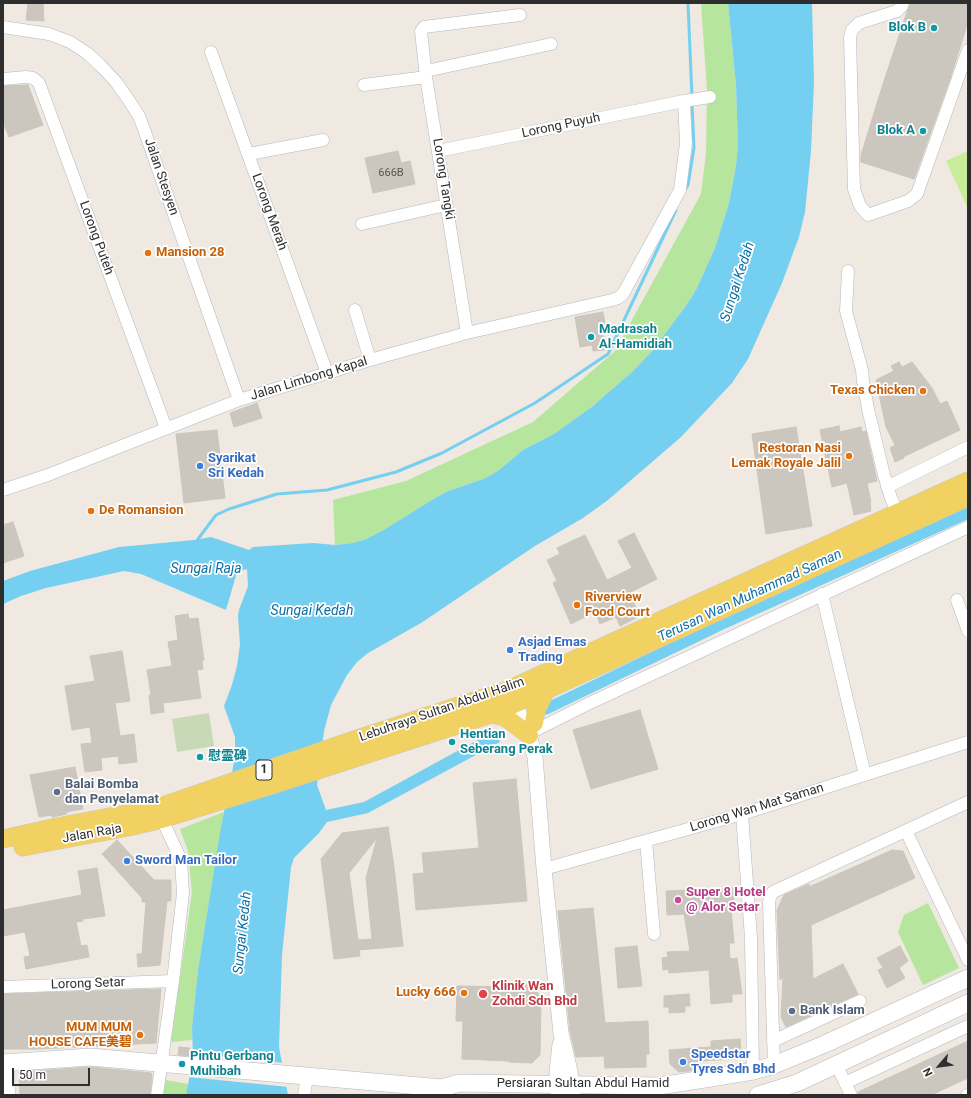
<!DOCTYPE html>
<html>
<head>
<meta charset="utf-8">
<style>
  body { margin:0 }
  #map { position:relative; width:971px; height:1098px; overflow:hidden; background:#efe9e1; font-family:Roboto,sans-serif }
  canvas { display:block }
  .frame { position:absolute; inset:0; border:4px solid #2e2e2e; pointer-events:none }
  .north { position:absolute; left:919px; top:1046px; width:40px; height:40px; -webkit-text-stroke:3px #fff; paint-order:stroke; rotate:242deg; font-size:11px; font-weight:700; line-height:16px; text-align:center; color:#2e2e2e }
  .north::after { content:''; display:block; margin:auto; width:14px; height:18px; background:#2e2e2e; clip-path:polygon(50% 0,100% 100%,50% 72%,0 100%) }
  .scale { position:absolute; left:12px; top:1068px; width:78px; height:18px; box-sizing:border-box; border:2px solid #2e2e2e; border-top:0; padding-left:5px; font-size:12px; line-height:14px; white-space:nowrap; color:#2e2e2e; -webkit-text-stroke:3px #fff; paint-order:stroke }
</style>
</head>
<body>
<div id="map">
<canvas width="971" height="1098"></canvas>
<div class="frame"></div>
<div class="north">N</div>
<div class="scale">50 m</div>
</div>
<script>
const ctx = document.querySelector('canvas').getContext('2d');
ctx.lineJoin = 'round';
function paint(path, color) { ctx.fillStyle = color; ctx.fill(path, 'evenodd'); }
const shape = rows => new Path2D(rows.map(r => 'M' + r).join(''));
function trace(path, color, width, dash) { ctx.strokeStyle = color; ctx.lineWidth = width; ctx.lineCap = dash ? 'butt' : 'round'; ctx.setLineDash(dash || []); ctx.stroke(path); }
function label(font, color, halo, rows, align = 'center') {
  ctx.font = font + ' Roboto,"Noto Sans SC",sans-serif'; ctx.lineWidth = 3.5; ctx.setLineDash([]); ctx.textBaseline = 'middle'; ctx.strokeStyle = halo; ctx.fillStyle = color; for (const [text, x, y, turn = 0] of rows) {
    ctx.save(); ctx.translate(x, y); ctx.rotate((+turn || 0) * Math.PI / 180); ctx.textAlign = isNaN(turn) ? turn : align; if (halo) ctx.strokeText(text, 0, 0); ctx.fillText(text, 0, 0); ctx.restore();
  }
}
paint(shape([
  [701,3,728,3,736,85,738,145,736,166,729,203,715,248,696,290,685,307,653,350,633,371,593,406,554,434,523,450,499,470,486,478,448,491,435,498,382,531,366,539,353,543,335,545,333,500,406,481,533,422,615,351,701,194,706,153,707,90],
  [224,812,198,970,192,1027,192,1040,171,1042,192,892,188,851,180,829],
  [928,903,959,968,923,985,898,932,904,915],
  [165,1080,189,1084,186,1095,163,1095]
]), '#b6e59e');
paint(shape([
  [209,713,214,746,177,752,172,719]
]), '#c8d9b8');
paint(shape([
  [968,151,968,209,946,161]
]), '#c9ec9a');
paint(shape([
  [728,3,812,3,814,82,811,151,805,212,799,237,782,283,748,359,732,383,681,437,608,500,583,518,535,546,421,623,368,653,357,662,347,675,331,705,324,731,317,785,326,810,364,802,494,731,500,742,368,813,327,822,319,833,294,858,291,867,282,955,279,1047,288,1095,186,1095,193,1059,192,1027,198,970,221,827,235,757,235,737,224,706,232,685,237,666,240,645,238,616,239,610,248,586,247,569,237,572,226,610,141,574,124,571,46,588,21,596,3,604,3,581,30,571,119,547,194,540,211,537,249,550,253,547,313,543,335,545,353,543,366,539,382,531,435,498,448,491,486,478,499,470,523,450,554,434,593,406,633,371,653,350,685,307,696,290,715,248,729,203,736,166,738,145,736,85]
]), '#75cff0');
paint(shape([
  [191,1053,284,1063,289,1087,188,1077]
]), '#efe9e1');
trace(shape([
  [688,3,692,97],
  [685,190,688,185,694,148,692,103],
  [197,542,198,539,216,515,229,509,277,494,327,490,396,472,442,453,535,403,608,354,676,210]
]), '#75cff0', 3);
trace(shape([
  [546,709,720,625,968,513]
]), '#75cff0', 11);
const building = shape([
  [28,3,43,3,44,21,26,20,28,3],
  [910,3,968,3,968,22,950,79,914,179,861,162,861,155,883,84,910,3],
  [28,85,43,125,9,137,3,122,3,86,28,85],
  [398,151,401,163,410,161,415,184,373,193,365,158,398,151],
  [603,312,606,329,602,329,605,350,593,351,592,345,580,347,575,317,603,312],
  [899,362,902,367,912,362,932,388,940,404,947,401,960,430,903,457,904,458,895,462,890,448,895,445,886,427,876,380,894,371,891,366,899,362],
  [257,403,262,418,234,427,230,413,257,403],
  [839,426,840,432,861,427,862,432,866,431,877,481,867,483,871,502,870,502,871,511,854,515,847,483,832,487,820,430,839,426],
  [796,427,812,526,766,534,752,434,796,427],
  [217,430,225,498,184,503,176,434,217,430],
  [13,522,24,556,3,563,3,525,13,522],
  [634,533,657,579,629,593,640,616,620,626,616,617,600,624,595,612,571,624,553,583,557,581,547,560,560,554,557,548,585,535,607,580,632,568,618,541,634,533],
  [188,614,189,619,198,618,204,660,202,661,203,669,197,670,201,698,163,703,164,712,151,714,149,695,151,695,147,670,172,666,168,642,178,640,175,616,188,614],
  [122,651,130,701,115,703,120,736,134,734,137,762,119,764,118,756,101,758,102,770,85,772,81,744,92,743,90,727,72,730,65,686,95,681,90,656,122,651],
  [640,710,658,769,591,789,573,730,640,710],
  [75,767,83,809,66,812,67,814,52,817,52,815,39,817,30,775,75,767],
  [516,779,527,901,416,910,413,874,424,873,422,853,479,848,473,783,516,779],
  [388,827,394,867,403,946,359,950,360,956,334,959,321,859,342,833,388,827],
  [377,838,366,878,372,939,358,940,349,873,377,838],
  [117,840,154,880,171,880,171,901,167,901,160,965,138,967,137,954,142,954,146,902,142,902,142,898,102,854,117,840],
  [892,850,903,851,915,878,811,925,813,979,843,964,858,994,786,1027,781,1017,783,978,780,980,777,910,784,895,809,884,809,887,892,850],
  [97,868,105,916,83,919,83,921,76,922,81,946,87,945,89,957,26,969,24,957,30,956,25,932,3,936,3,910,82,895,78,871,97,868],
  [733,888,734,908,731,908,734,943,729,943,730,959,737,958,742,994,732,994,732,1002,711,1004,709,970,669,973,668,969,663,970,662,958,668,957,667,952,690,951,684,914,667,915,666,891,733,888],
  [593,908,605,1023,648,1021,649,1054,646,1054,646,1067,605,1068,604,1056,576,1057,570,1031,558,911,593,908],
  [637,946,642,986,618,988,615,948,637,946],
  [900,946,908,961,899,968,905,978,887,988,878,970,883,968,877,958,900,946],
  [511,984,531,984,541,997,540,1055,532,1063,509,1062,509,1061,462,1059,463,1021,456,1021,457,986,511,987,511,984],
  [161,989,156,1043,38,1049,3,1049,3,994,161,989],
  [689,994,690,1006,685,1006,685,1012,669,1013,669,1007,664,1007,664,996,689,994],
  [740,1039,741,1051,734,1059,700,1061,700,1070,689,1071,679,1072,670,1064,669,1050,711,1047,711,1041,740,1039],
  [968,1041,968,1078,931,1095,858,1095,858,1092,968,1041],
  [179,1047,190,1048,189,1056,178,1055,179,1047],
  [90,1067,151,1073,152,1076,150,1095,20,1095,19,1072,90,1067]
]);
paint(building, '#cbc7bf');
trace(building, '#cbc5ba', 1);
const minor = shape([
  [903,3,902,6,897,11,859,23,852,30,850,37,854,189,860,206,868,215,908,201,917,194,968,50],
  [3,27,49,34,70,42,87,53,102,67,116,82,128,99,139,116,145,132,239,400],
  [211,52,327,373],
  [426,71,551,44],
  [3,79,26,77,33,78,39,83,166,428],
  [364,85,426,77],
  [438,151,684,101,710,97],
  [249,154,323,140],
  [362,224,446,205],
  [848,271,846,311,862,370,863,381,868,409,884,475,891,498,898,514],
  [355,310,370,360],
  [467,333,426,77,421,31,424,27,520,15],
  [887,487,968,447],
  [3,490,48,475,239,400,370,360,467,333,612,300,618,298,623,294,629,283,680,190,686,143,684,101],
  [822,594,865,775],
  [957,600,968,631],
  [536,730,592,702,968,527],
  [742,814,751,938,753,1071],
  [906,831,968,960],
  [646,841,654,934],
  [544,869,742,814,968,742],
  [3,987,173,981],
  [773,1041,860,1001],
  [8,1062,9,1095],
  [836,1064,851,1095],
  [774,1065,769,903,770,897,773,892,968,802],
  [845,1083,968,1026],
  [157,1095,173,981,183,893,181,860,159,813],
  [304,1095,307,1077],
  [967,1095,968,1095]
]);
const tertiary = shape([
  [510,694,529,735,535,757,544,869,561,1033,570,1071,573,1095],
  [558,1095,557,1072,560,1044]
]);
const secondary = shape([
  [3,1063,90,1057,442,1088,459,1083,659,1086,711,1078,753,1071,774,1065,825,1044,968,978],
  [758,1095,797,1083,968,1003]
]);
const primary = shape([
  [491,714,505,717,529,735],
  [534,723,536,710,546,690],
  [3,839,57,827,157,808,354,740,508,690,968,481],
  [23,847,133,826,162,819,272,785,491,714,546,690,968,497]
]);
trace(minor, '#b4b7c1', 13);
trace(tertiary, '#b4b7c1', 16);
trace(secondary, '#b4b7c1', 18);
trace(primary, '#c9c9c9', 19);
trace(minor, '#fff', 12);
trace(tertiary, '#fff', 15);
trace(secondary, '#fff', 17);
trace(primary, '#f2d163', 18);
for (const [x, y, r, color] of [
  [934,28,4,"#0f9aa8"],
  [923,131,4,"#0f9aa8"],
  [148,253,4,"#e8710a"],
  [591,337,4,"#0f9aa8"],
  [923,391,4,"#e8710a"],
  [849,456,4,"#e8710a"],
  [200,466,4,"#3f7fe0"],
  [91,511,4,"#e8710a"],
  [577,605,4,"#e8710a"],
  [510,650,4,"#3f7fe0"],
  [452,742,4,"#0f9aa8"],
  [200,757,4,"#0f9aa8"],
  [57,792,4,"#5c6f8a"],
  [127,861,4,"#3f7fe0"],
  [678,900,4,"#d1479c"],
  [464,993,4,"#e8710a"],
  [483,994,5,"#e0444e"],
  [792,1011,4,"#5c6f8a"],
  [140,1035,4,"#e8710a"],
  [683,1062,4,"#3f7fe0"],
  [182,1064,4,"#0f9aa8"]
]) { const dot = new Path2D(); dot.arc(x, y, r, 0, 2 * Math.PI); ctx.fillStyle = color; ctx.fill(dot); trace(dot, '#fff', 1.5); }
label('11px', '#555452', null, [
  ["666B",391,173]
]);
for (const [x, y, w] of [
  [264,770,16]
]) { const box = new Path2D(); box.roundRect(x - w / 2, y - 10, w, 20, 3); ctx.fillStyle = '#fff'; ctx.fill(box); trace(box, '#2e2e2e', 1); }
label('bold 12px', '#2e2e2e', null, [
  ["1",264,770]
]);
label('bold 13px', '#0d838f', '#fff', [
  ["Blok B",926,28,"right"],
  ["Blok A",915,131,"right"],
  ["Madrasah",599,330],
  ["Al-Hamidiah",599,345],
  ["Hentian",460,735],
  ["Seberang Perak",460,750],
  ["慰霊碑",208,757],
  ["Pintu Gerbang",190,1057],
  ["Muhibah",190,1072]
], 'left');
label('13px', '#2e2e2e', '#fff', [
  ["Lorong Puyuh",561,126,-12],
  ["Jalan Stesyen",161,177,71],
  ["Lorong Tangki",443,179,81],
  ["Lorong Merah",269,212,70],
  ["Lorong Puteh",96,238,70],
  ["Jalan Limbong Kapal",309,379,-17],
  ["Lebuhraya Sultan Abdul Halim",442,710,-19],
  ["Lorong Wan Mat Saman",757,808,-17],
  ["Jalan Raja",92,834,-10],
  ["Lorong Setar",88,984,-2],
  ["Persiaran Sultan Abdul Hamid",583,1084]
]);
label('bold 13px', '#c56008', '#fff', [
  ["Mansion 28",156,253,"left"],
  ["Texas Chicken",915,391],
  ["Restoran Nasi",841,449],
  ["Lemak Royale Jalil",841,464],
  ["De Romansion",99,511,"left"],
  ["Riverview",585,598,"left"],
  ["Food Court",585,613,"left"],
  ["Lucky 666",456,993],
  ["MUM MUM",132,1028],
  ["HOUSE CAFE美碧",132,1043]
], 'right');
label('bold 13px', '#366cbe', '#fff', [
  ["Syarikat",208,459],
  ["Sri Kedah",208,474],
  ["Asjad Emas",518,643],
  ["Trading",518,658],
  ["Sword Man Tailor",135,861],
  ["Speedstar",691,1055],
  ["Tyres Sdn Bhd",691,1070]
], 'left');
label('bold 13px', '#4e5e75', '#fff', [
  ["Balai Bomba",65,785],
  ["dan Penyelamat",65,800],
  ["Bank Islam",800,1011]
], 'left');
label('bold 13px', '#b23c85', '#fff', [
  ["Super 8 Hotel",686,893],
  ["@ Alor Setar",686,908]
], 'left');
label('bold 13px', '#be3a42', '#fff', [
  ["Klinik Wan",492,987],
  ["Zohdi Sdn Bhd",492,1002]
], 'left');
label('italic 14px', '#0d6fa3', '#fff', [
  ["Sungai Kedah",738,282,-72],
  ["Sungai Raja",206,569],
  ["Terusan Wan Muhammad Saman",750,596,-25],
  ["Sungai Kedah",312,611],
  ["Sungai Kedah",243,933,-84]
]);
</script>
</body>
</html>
